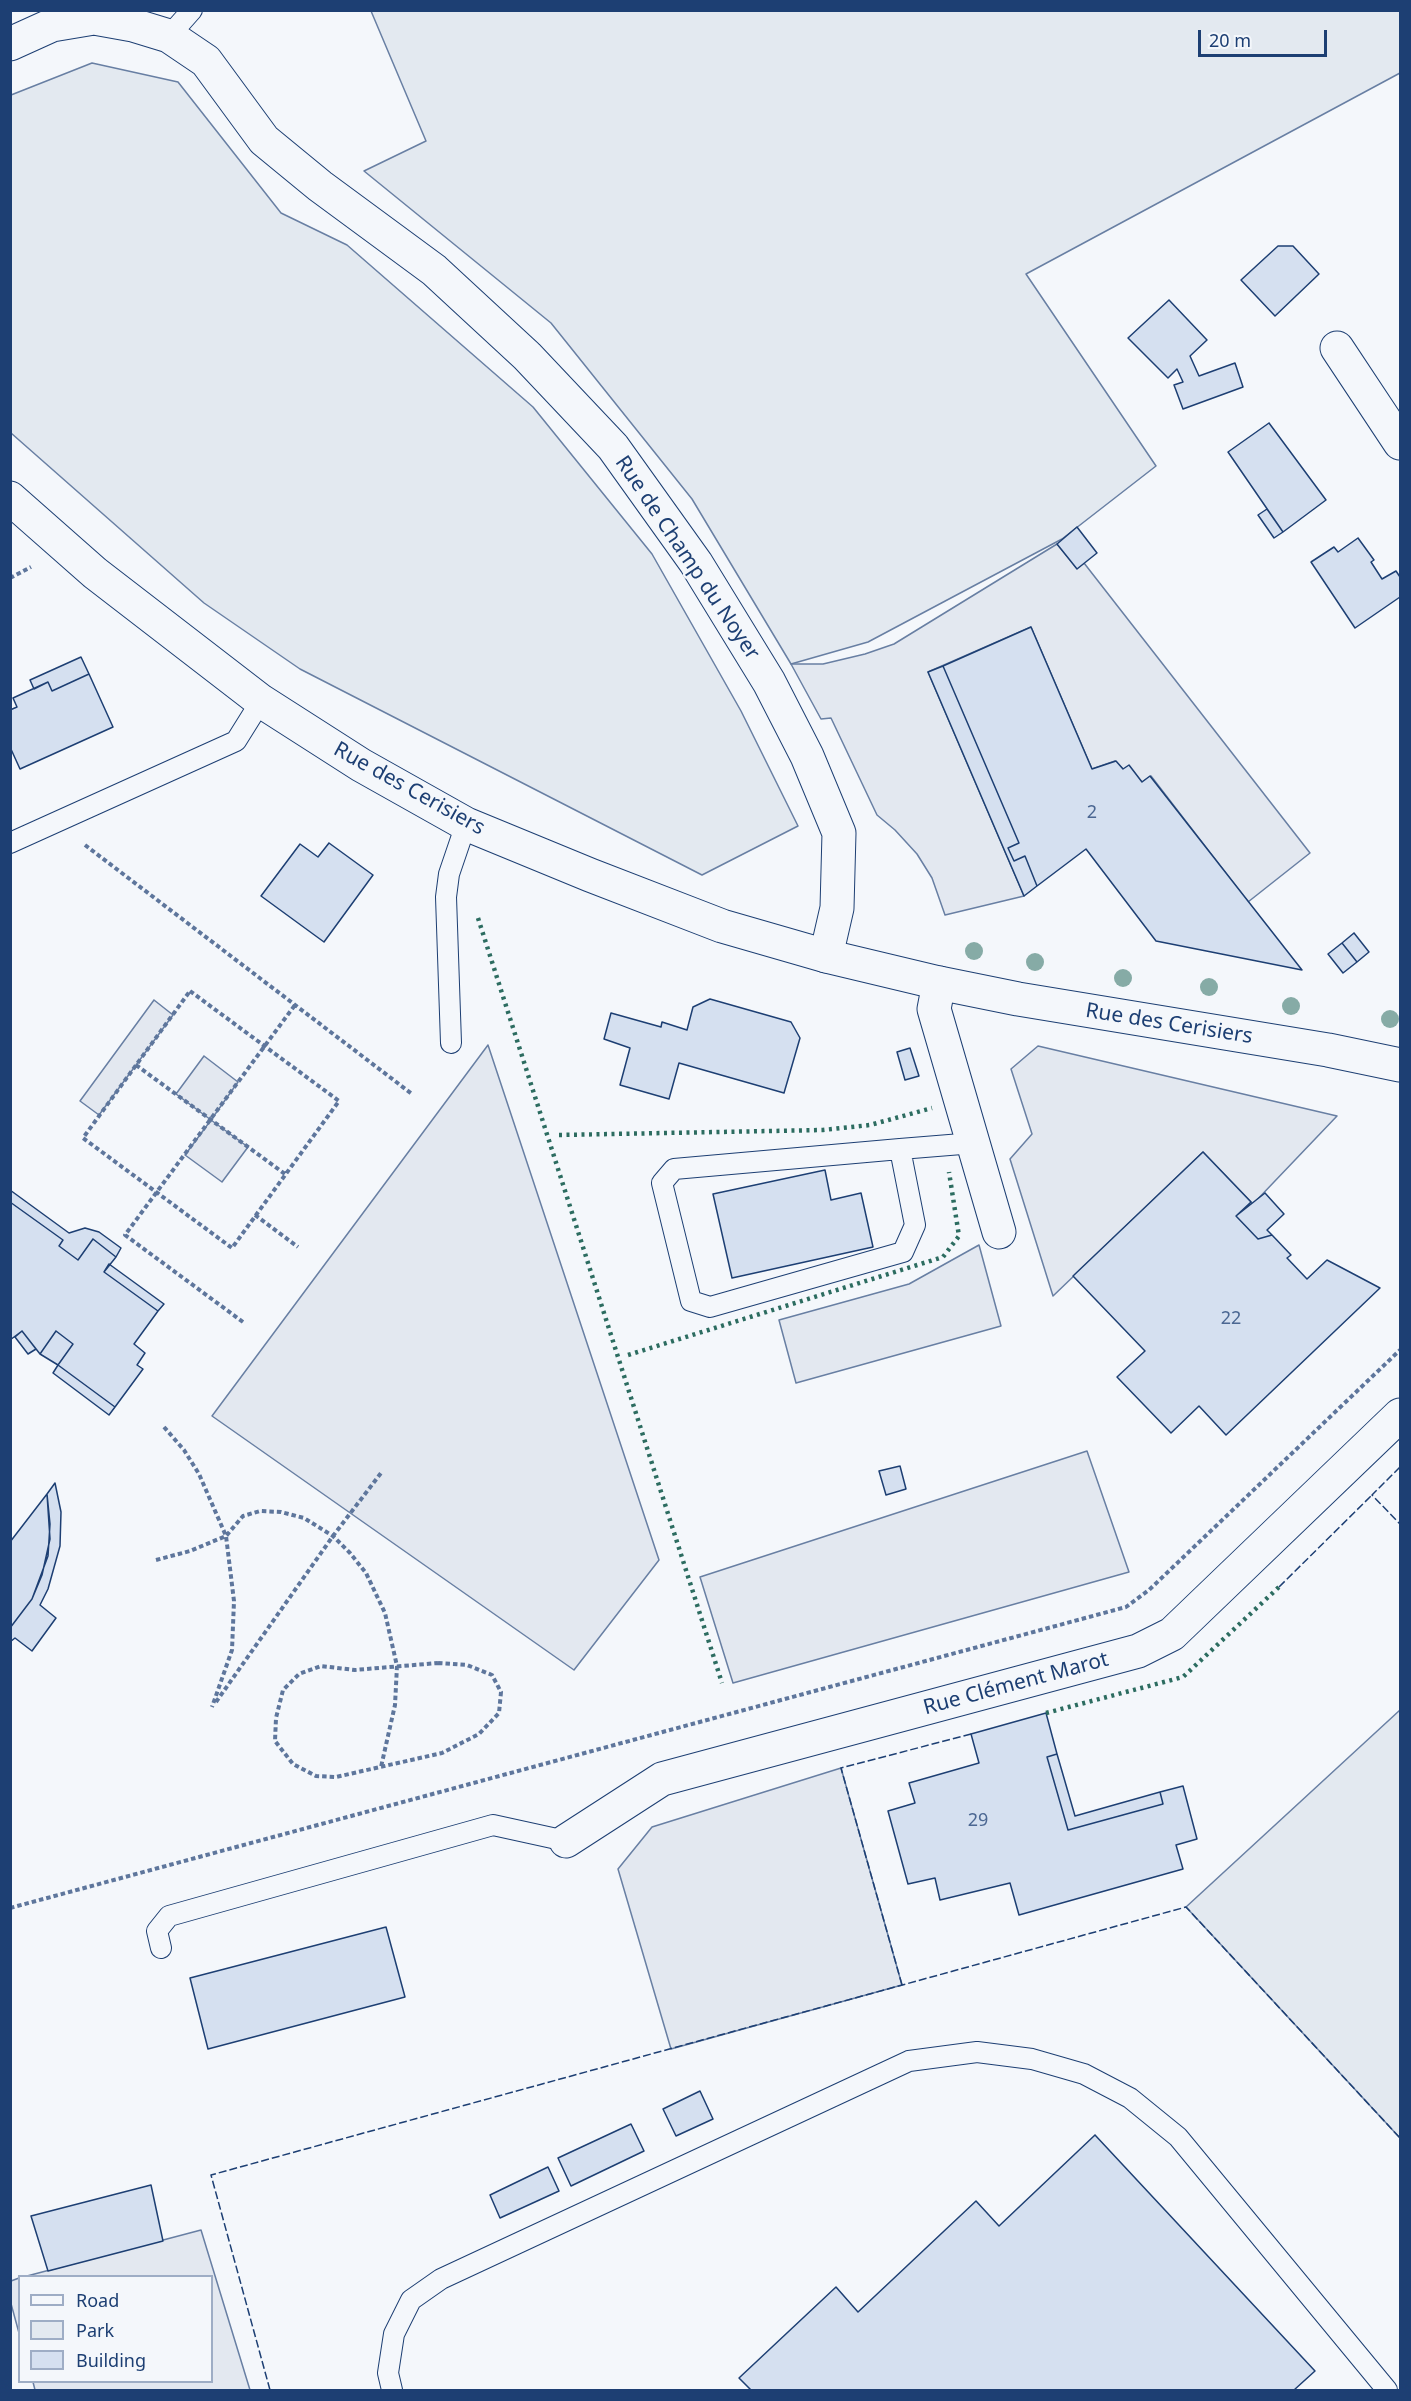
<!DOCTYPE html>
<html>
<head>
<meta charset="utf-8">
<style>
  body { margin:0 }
  #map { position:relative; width:1411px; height:2401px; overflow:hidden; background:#f4f7fb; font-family:"Noto Sans",sans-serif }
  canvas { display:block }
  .frame { position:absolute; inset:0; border:12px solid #1d3f73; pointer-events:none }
  .legend { position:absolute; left:18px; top:2275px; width:195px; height:108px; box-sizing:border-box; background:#f4f7fb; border:2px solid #9eadc5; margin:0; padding:8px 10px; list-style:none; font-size:18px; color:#1d3f73 }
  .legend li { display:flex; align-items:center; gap:12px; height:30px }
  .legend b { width:30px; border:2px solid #9eadc5 }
  .scale { position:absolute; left:1198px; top:30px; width:129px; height:27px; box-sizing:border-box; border:3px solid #1d3f73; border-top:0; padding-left:8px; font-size:18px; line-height:21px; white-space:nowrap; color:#1d3f73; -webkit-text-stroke:4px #f4f7fb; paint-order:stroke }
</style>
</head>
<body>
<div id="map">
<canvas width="1411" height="2401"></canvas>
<div class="frame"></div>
<ul class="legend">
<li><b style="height:8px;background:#f4f7fb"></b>Road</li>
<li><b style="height:16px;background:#e3e9f0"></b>Park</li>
<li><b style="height:16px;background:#d5e0f0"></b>Building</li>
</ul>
<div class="scale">20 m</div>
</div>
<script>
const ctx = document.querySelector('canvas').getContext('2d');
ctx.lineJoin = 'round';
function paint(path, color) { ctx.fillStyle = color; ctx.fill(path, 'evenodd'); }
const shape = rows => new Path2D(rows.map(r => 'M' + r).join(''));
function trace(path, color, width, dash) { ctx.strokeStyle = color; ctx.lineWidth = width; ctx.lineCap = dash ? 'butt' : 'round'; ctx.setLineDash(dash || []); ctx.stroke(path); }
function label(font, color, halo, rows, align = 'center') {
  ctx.font = font + ' "Noto Sans",sans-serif'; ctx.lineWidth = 4.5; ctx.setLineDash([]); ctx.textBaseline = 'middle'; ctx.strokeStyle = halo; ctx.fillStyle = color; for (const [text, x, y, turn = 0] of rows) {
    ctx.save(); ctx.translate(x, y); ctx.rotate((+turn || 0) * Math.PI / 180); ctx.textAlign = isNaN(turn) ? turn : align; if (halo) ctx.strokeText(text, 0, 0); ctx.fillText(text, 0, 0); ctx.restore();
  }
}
const green = shape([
  [371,11,1400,11,1400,73,1026,274,1156,466,1062,539,868,642,791,664,692,499,551,323,364,171,426,141,371,11],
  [92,63,178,82,281,213,347,245,533,407,652,554,741,711,798,826,702,875,300,669,204,603,11,433,11,95,92,63],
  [1400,1710,1400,2138,1186,1907,1400,1710]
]);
paint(green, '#e3e9f0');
trace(green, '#687fa3', 1.5);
const parking = shape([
  [1057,544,1077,568,1084,563,1310,853,1248,902,1151,776,1142,782,1123,769,1115,761,1092,769,1031,627,928,672,1024,896,945,915,932,878,917,854,895,830,877,815,831,718,821,719,791,664,823,664,865,654,894,644,1057,544],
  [154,1000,173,1015,99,1115,80,1101,154,1000],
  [488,1045,659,1560,574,1670,212,1416,488,1045],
  [1038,1046,1337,1116,1253,1204,1203,1152,1053,1296,1010,1159,1032,1134,1011,1069,1038,1046],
  [204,1056,238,1082,211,1120,248,1147,222,1182,185,1155,211,1120,176,1094,204,1056],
  [979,1245,1001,1326,796,1383,779,1320,909,1284,979,1245],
  [1087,1451,1129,1572,733,1683,700,1577,1087,1451],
  [841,1768,902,1985,671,2049,618,1869,652,1827,841,1768],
  [201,2230,250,2390,35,2390,33,2382,212,2382,212,2276,27,2276,201,2230],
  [19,2278,20,2278,19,2333,10,2300,11,2281,19,2278]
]);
paint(parking, '#e3e8f0');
trace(parking, '#687fa3', 1.5);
const building = shape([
  [1278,246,1293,246,1319,274,1275,316,1241,280,1278,246],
  [1169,300,1207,340,1190,356,1199,376,1235,363,1243,387,1183,409,1174,385,1183,382,1177,369,1168,378,1128,338,1169,300],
  [1269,423,1326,500,1283,532,1228,452,1269,423],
  [1267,509,1283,532,1274,538,1258,515,1267,509],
  [1077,527,1097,553,1077,569,1057,544,1077,527],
  [1358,538,1374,560,1371,562,1382,579,1396,571,1400,577,1400,597,1355,628,1311,562,1334,547,1338,552,1358,538],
  [1031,627,1092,769,1116,761,1123,769,1129,765,1142,782,1150,776,1302,970,1156,941,1086,849,1037,886,1025,856,1014,861,1008,848,1019,843,943,666,1031,627],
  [81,657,89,674,52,691,48,682,34,689,30,680,81,657],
  [943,666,1019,843,1008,848,1014,861,1025,856,1037,886,1024,896,928,672,943,666],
  [89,674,113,727,20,769,10,747,10,710,17,707,13,698,48,682,52,691,89,674],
  [329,843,373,875,324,942,261,896,300,844,318,857,329,843],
  [1354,933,1369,952,1357,962,1342,943,1354,933],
  [1342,943,1357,962,1343,973,1328,954,1342,943],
  [710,999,791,1022,800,1038,784,1093,679,1063,669,1099,620,1085,630,1048,604,1039,611,1013,661,1027,662,1022,687,1030,693,1007,710,999],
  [910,1048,919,1076,905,1080,897,1052,910,1048],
  [1203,1152,1251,1202,1236,1216,1258,1239,1272,1235,1291,1255,1287,1258,1307,1279,1327,1260,1380,1288,1226,1435,1199,1406,1171,1433,1117,1377,1145,1351,1073,1276,1203,1152],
  [825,1170,831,1200,861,1193,873,1247,732,1278,713,1194,825,1170],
  [10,1190,69,1233,85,1228,99,1232,121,1248,116,1257,93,1239,78,1260,59,1246,63,1240,10,1202,10,1190],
  [1265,1193,1284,1214,1267,1230,1272,1235,1258,1239,1236,1216,1265,1193],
  [10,1202,63,1240,59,1246,78,1260,93,1239,116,1257,104,1272,158,1311,134,1344,145,1353,137,1365,143,1369,115,1407,58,1365,73,1344,56,1331,40,1354,22,1331,10,1340,10,1202],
  [109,1264,164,1304,158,1311,104,1272,109,1264],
  [22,1331,36,1349,28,1354,15,1337,22,1331],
  [56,1331,73,1344,58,1365,40,1354,56,1331],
  [58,1365,115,1407,109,1415,53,1373,58,1365],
  [900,1466,906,1489,886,1495,879,1471,900,1466],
  [55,1483,61,1512,60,1546,48,1589,40,1605,56,1618,32,1651,15,1638,10,1642,10,1628,32,1599,42,1575,50,1539,47,1494,55,1483],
  [47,1494,50,1524,48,1556,32,1599,10,1628,10,1542,47,1494],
  [1046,1713,1057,1754,1047,1757,1068,1830,1163,1804,1160,1792,1183,1786,1197,1839,1176,1845,1183,1869,1019,1915,1010,1883,940,1900,935,1878,908,1884,888,1811,915,1803,909,1783,979,1763,971,1734,1046,1713],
  [1057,1754,1075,1816,1160,1792,1163,1804,1068,1830,1047,1757,1057,1754],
  [386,1927,405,1997,208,2049,190,1978,386,1927],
  [700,2091,713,2119,676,2136,663,2109,700,2091],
  [631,2124,644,2151,571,2186,558,2158,631,2124],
  [1095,2135,1315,2371,1294,2390,751,2390,739,2378,836,2287,858,2312,976,2201,999,2226,1095,2135],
  [548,2167,559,2191,500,2218,490,2195,548,2167],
  [151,2185,163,2241,48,2271,31,2216,151,2185]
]);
paint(building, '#d5e0f0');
trace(building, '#1d3f73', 1.5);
const lane = shape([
  [169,36,192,10],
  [10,843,236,741,261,701],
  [451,1043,446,897,449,874,466,824],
  [900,1149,915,1225,903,1252,710,1307,691,1301,662,1183,674,1169,900,1149,974,1143],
  [161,1948,157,1931,169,1916,493,1825,566,1841],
  [392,2390,388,2373,394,2334,411,2300,441,2279,909,2061,977,2052,1032,2059,1084,2074,1130,2098,1178,2137,1387,2390]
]);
const street = shape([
  [10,44,52,25,94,18,133,25,169,36,206,61,264,140,320,186,434,270,527,356,613,447,696,563,769,682,807,756,839,833,837,908,826,956],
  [1337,348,1400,443],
  [939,983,934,1009,999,1232],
  [566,1841,662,1779,1138,1651,1172,1634,1400,1415]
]);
const secondary = shape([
  [10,498,95,573,261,701,361,765,466,824,590,875,722,926,826,956,939,983,1018,999,1328,1050,1400,1065]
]);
trace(lane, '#1d3f73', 22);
trace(street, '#1d3f73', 35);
trace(secondary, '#1d3f73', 35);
trace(shape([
  [10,578,31,567],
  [85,845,412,1094],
  [190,991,339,1101,232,1248,83,1138,190,991],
  [136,1065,285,1174],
  [255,1215,298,1247],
  [243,1322,125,1235,295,1005],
  [164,1427,184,1450,199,1474,226,1536,234,1601,232,1650,212,1707],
  [156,1560,190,1551,226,1536,243,1516,260,1511,281,1512,304,1518,333,1536,350,1553,366,1573,385,1613,397,1666,395,1705,381,1767],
  [438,1663,467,1665,492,1675,501,1692,499,1713,479,1734,442,1753,336,1777,316,1776,293,1764,275,1741,276,1718,283,1690,299,1674,321,1666,355,1670,438,1663],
  [216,1702,333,1536,381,1473],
  [10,1908,1126,1607,1149,1590,1400,1350]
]), '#5e769c', 4, [4.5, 3]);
trace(lane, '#f4f7fb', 20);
trace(street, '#f4f7fb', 33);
trace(secondary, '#f4f7fb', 33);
trace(shape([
  [478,918,722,1683],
  [559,1135,823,1130,870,1125,932,1108],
  [628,1355,943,1257,959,1236,949,1172],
  [1046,1713,1183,1677,1279,1587]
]), '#2c6c60', 4.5, [3, 4.5]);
trace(shape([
  [1400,1467,1372,1495,1400,1524],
  [1279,1587,1372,1495],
  [902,1985,841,1768,971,1734],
  [270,2390,211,2175,1186,1907,1400,2138]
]), '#1d3f73', 1.5, [8, 3]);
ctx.fillStyle = '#86aba6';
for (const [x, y] of [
  [974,951],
  [1035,962],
  [1123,978],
  [1209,987],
  [1291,1006],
  [1390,1019]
]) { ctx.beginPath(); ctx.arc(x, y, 9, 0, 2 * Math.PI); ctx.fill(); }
label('18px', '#4b6792', null, [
  ["2",1092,813],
  ["22",1231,1319],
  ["29",978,1821]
]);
label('21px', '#1d3f73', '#f4f7fb', [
  ["Rue de Champ du Noyer",687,558,56],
  ["Rue des Cerisiers",409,789,29],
  ["Rue des Cerisiers",1169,1024,9],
  ["Rue Clément Marot",1016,1684,-15]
]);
</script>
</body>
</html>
